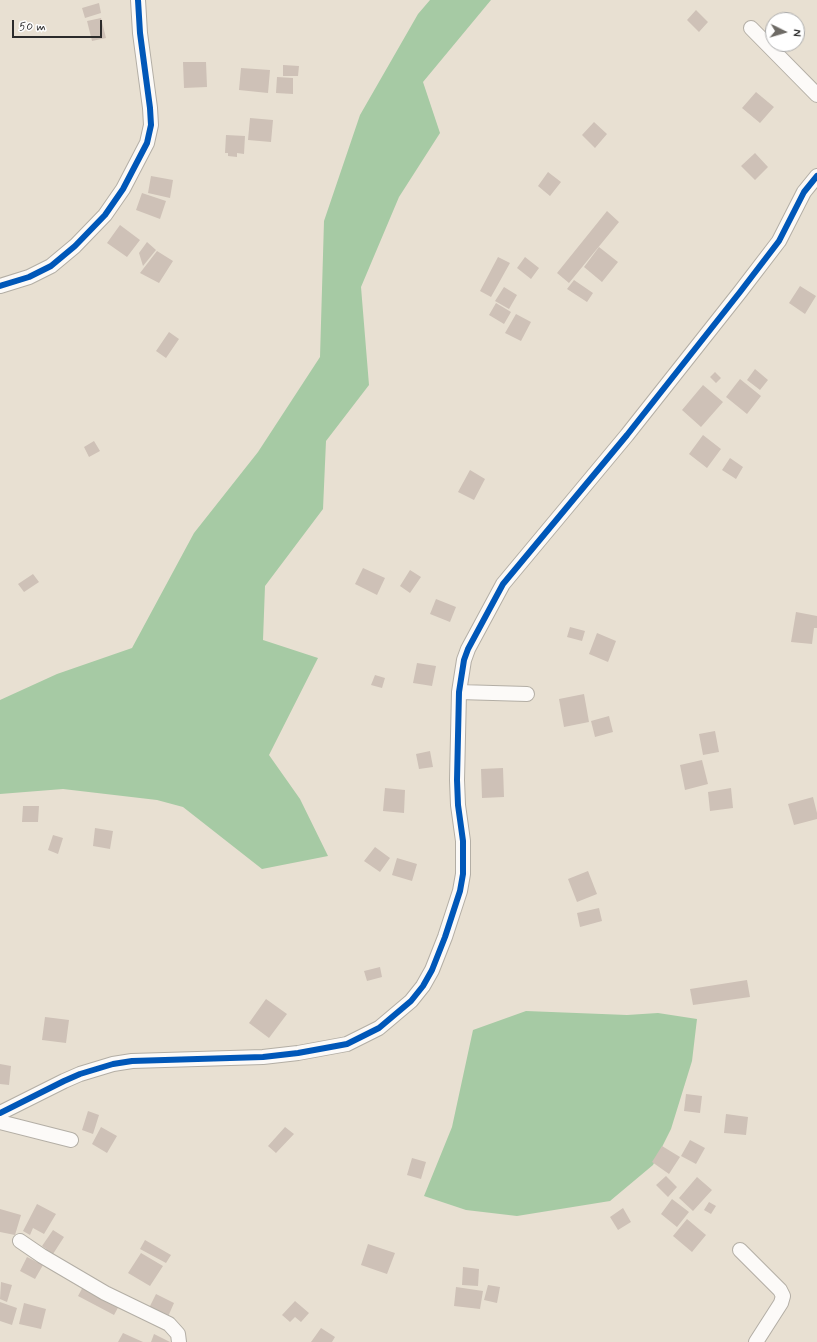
<!DOCTYPE html>
<html>
<head>
<meta charset="utf-8">
<style>
	body { margin:0 }
	#map { position:relative; width:817px; height:1342px; overflow:hidden; background:#e8e0d2; font-family:Mynerve,sans-serif }
	canvas { display:block }
	.north { position:absolute; left:765px; top:12px; width:40px; height:40px; box-sizing:border-box; background:#fff; border:1px solid #aaa; border-radius:50%; rotate:95deg; font-size:11px; font-weight:700; line-height:16px; text-align:center; color:#2b2b2b }
	.north::after { content:''; display:block; margin:auto; width:14px; height:18px; background:#6d6a65; clip-path:polygon(50% 0,100% 100%,50% 72%,0 100%) }
	.scale { position:absolute; left:12px; top:20px; width:90px; height:18px; box-sizing:border-box; border:2px solid #2b2b2b; border-top:0; padding-left:5px; font-size:12px; line-height:14px; white-space:nowrap; color:#2b2b2b; -webkit-text-stroke:3px #fff; paint-order:stroke }
</style>
</head>
<body>
<div id="map">
<canvas width="817" height="1342"></canvas>
<div class="north">N</div>
<div class="scale">50 m</div>
</div>
<script>
const ctx = document.querySelector('canvas').getContext('2d');
ctx.lineJoin = 'round';
function fill(path, color) { ctx.fillStyle = color; ctx.fill(path, 'evenodd'); }
const shape = rows => new Path2D(rows.map(r => 'M' + r).join(''));
function strokePath(path, color, width, dash) { ctx.strokeStyle = color; ctx.lineWidth = width; ctx.lineCap = dash ? 'butt' : 'round'; ctx.setLineDash(dash || []); ctx.stroke(path); }
const forest = shape([
	[430,0,491,0,423,82,440,133,399,197,361,287,369,385,326,441,323,509,265,586,263,640,318,658,269,755,300,799,328,856,262,869,183,807,157,800,63,789,0,794,0,700,57,674,132,648,194,533,258,452,320,357,324,221,360,115,418,14],
	[526,1011,627,1015,658,1013,697,1019,692,1061,671,1129,653,1165,610,1201,517,1216,466,1210,424,1196,452,1127,473,1030]
]);
const building = shape([
	[99,3,101,13,85,18,82,8],
	[696,10,708,22,699,32,687,20],
	[101,18,106,38,92,41,87,21],
	[183,62,206,62,207,87,184,88],
	[283,65,299,66,298,76,283,76],
	[241,68,270,70,268,93,239,90],
	[277,77,293,78,293,94,276,93],
	[756,92,774,107,760,123,742,108],
	[250,118,273,120,271,142,248,140],
	[594,122,607,134,595,148,582,135],
	[226,135,245,136,244,154,237,153,237,157,228,156,228,153,225,153],
	[755,153,768,167,755,180,741,166],
	[548,172,561,182,550,196,538,186],
	[151,176,173,180,170,198,148,193],
	[142,193,166,201,160,219,136,210],
	[607,211,619,222,569,283,557,273],
	[120,225,140,240,127,257,107,243],
	[147,242,156,250,143,266,139,253],
	[599,247,618,262,602,282,584,267],
	[157,251,173,261,159,283,140,273],
	[498,257,510,263,491,297,480,291],
	[525,257,539,268,531,279,517,268],
	[574,280,593,293,587,302,567,289],
	[800,286,816,296,805,314,789,303],
	[504,287,517,295,509,309,495,301],
	[496,303,511,312,504,324,489,315],
	[516,314,531,322,521,341,505,333],
	[169,332,179,339,166,358,156,351],
	[755,369,768,380,760,390,747,380],
	[715,372,721,378,716,383,710,377],
	[740,379,761,396,747,414,726,397],
	[703,385,723,402,701,427,682,410],
	[703,435,721,449,707,468,689,454],
	[94,441,100,451,89,457,84,447],
	[730,458,743,467,736,479,722,470],
	[470,470,485,479,474,500,458,492],
	[363,568,385,578,377,595,355,584],
	[410,570,421,577,410,593,400,586],
	[33,574,39,582,24,592,18,584],
	[436,599,456,607,450,622,430,614],
	[796,612,817,616,817,628,814,628,812,644,791,642],
	[570,627,585,631,582,641,567,637],
	[597,633,616,641,608,662,589,654],
	[417,663,436,666,432,686,413,683],
	[375,675,385,678,382,688,371,685],
	[584,694,589,722,564,727,559,699],
	[609,716,613,732,595,737,591,721],
	[715,731,719,752,703,755,699,734],
	[430,751,433,767,419,769,416,754],
	[702,760,708,784,685,790,680,765],
	[503,768,504,797,482,798,481,769],
	[385,788,405,790,404,813,383,811],
	[731,788,733,808,710,811,708,792],
	[813,797,817,813,817,819,794,825,788,804],
	[23,806,39,806,38,822,22,822],
	[95,828,113,831,110,849,93,846],
	[53,835,63,838,58,854,48,850],
	[375,847,390,858,380,872,364,861],
	[397,858,417,864,412,881,392,875],
	[588,871,597,894,577,902,568,879],
	[599,908,602,921,580,927,577,913],
	[380,967,382,977,367,981,364,971],
	[747,980,750,997,693,1005,690,989],
	[266,999,287,1014,269,1038,249,1023],
	[45,1017,69,1020,66,1043,42,1040],
	[0,1064,11,1066,9,1085,0,1084],
	[686,1094,702,1096,700,1113,684,1111],
	[88,1111,99,1115,93,1134,82,1130],
	[726,1114,748,1117,746,1135,724,1133],
	[101,1127,117,1136,107,1153,92,1144],
	[285,1127,294,1134,276,1153,268,1146],
	[690,1140,705,1148,696,1164,681,1156],
	[662,1146,680,1157,669,1174,652,1162],
	[412,1158,426,1162,421,1179,407,1175],
	[666,1176,677,1187,668,1197,656,1185],
	[697,1177,712,1190,693,1211,679,1198],
	[672,1199,689,1212,677,1227,661,1214],
	[709,1202,716,1206,711,1214,704,1210],
	[37,1204,56,1214,44,1234,33,1228,30,1235,23,1231],
	[623,1208,631,1222,618,1230,610,1217],
	[0,1209,21,1215,15,1235,0,1232],
	[687,1219,706,1235,692,1252,673,1236],
	[53,1230,64,1237,53,1254,42,1246],
	[145,1240,171,1255,166,1263,140,1249],
	[368,1244,395,1253,387,1274,361,1265],
	[141,1253,163,1266,150,1286,128,1273],
	[27,1257,43,1265,35,1279,20,1271],
	[463,1267,479,1269,478,1286,462,1285],
	[1,1282,12,1285,7,1302,0,1299],
	[84,1285,120,1304,114,1315,78,1296],
	[488,1285,500,1287,497,1303,484,1300],
	[456,1287,483,1291,480,1309,454,1306],
	[156,1294,174,1303,167,1319,148,1310],
	[295,1301,309,1313,301,1322,295,1317,290,1322,282,1315],
	[0,1302,17,1308,12,1325,0,1321],
	[24,1303,46,1309,41,1329,19,1324],
	[321,1328,335,1337,332,1342,311,1342],
	[123,1333,143,1342,118,1342],
	[154,1334,170,1342,151,1342]
]);
const minor = shape([
	[751,28,817,95],
	[0,286,29,277,51,266,75,246,105,215,123,189,147,143,151,125,150,108,140,33,138,0],
	[459,692,527,694],
	[0,1113,64,1081,80,1074,113,1064,132,1061,263,1057,298,1053,347,1044,379,1028,411,1001,423,986,432,970,445,937,460,891,463,874,463,841,458,805,457,780,459,692,464,660,468,649,503,584,627,435,740,292,779,241,804,192,817,176],
	[0,1122,71,1140],
	[20,1241,42,1256,105,1293,169,1324,178,1334,179,1342],
	[740,1250,780,1290,783,1296,781,1303,756,1342]
]);
const cycleway = shape([
	[0,286,29,277,51,266,75,246,105,215,123,189,147,143,151,125,150,108,140,33,138,0],
	[0,1113,64,1081,80,1074,113,1064,132,1061,263,1057,298,1053,347,1044,379,1028,411,1001,423,986,432,970,445,937,460,891,463,874,463,841,458,805,457,780,459,692,464,660,468,649,503,584,627,435,740,292,779,241,804,192,817,176]
]);
fill(forest, '#a6caa4');
fill(building, '#cec1b7');
strokePath(minor, '#b3aea5', 16);
strokePath(minor, '#fcfaf8', 14);
strokePath(cycleway, '#0057b8', 6);
</script>
</body>
</html>
